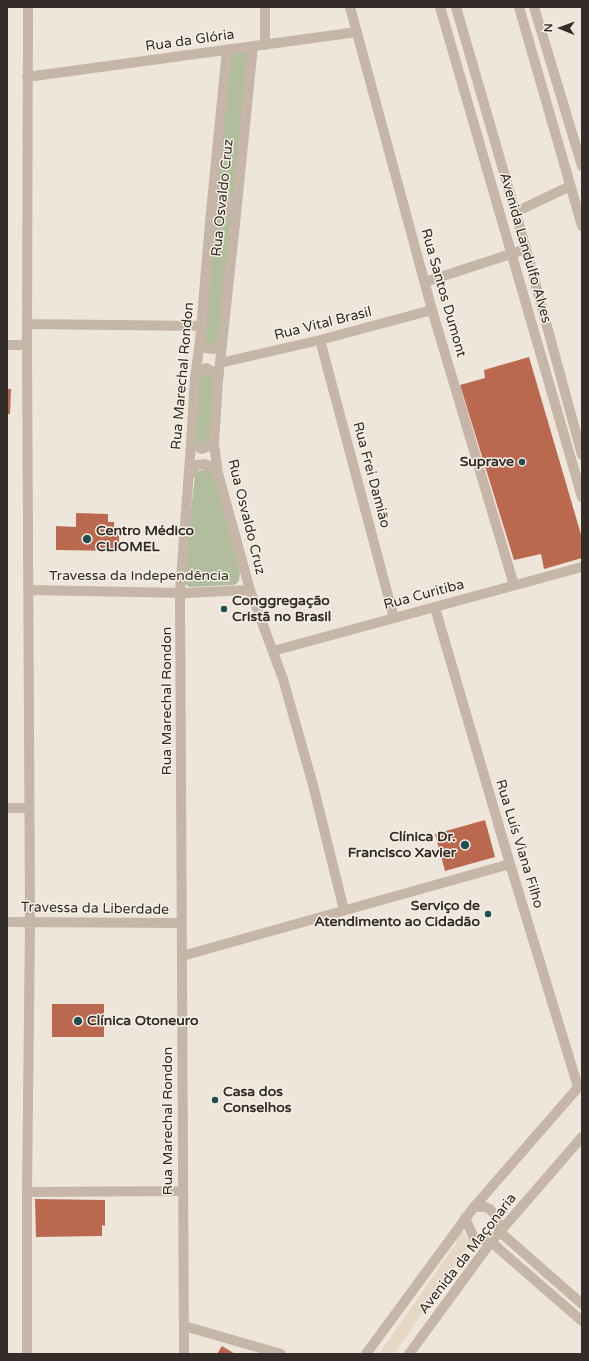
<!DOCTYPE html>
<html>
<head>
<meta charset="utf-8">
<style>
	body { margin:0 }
	#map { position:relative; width:589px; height:1361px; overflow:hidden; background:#efe6db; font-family:"Varela Round",sans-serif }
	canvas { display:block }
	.frame { position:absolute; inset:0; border:8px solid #342c28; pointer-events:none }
	.north { position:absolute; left:541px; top:8px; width:40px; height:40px; -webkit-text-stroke:3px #f7f0e7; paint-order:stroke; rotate:271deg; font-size:11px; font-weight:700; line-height:16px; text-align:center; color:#342c28 }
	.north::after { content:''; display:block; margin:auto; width:14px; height:18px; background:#342c28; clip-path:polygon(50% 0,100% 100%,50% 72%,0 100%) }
</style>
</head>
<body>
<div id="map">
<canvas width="589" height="1361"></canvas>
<div class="frame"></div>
<div class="north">N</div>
</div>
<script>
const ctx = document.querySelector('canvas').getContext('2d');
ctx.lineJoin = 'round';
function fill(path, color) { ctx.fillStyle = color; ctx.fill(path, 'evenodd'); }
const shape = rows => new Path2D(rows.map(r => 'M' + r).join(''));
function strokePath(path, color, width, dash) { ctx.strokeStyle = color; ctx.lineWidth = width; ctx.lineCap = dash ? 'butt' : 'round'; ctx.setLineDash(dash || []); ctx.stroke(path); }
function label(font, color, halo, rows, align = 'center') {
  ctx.font = font + ' "Varela Round",sans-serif'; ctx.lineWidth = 3; ctx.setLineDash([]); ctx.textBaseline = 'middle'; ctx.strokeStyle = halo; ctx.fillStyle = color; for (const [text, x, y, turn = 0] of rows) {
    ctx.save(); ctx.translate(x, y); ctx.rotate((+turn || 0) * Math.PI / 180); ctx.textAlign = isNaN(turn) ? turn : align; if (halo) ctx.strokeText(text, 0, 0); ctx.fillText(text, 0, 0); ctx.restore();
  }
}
const green = shape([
	[252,48,234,200,216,199,229,51],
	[215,214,231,215,221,343,204,348],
	[206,373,214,375,213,436,208,445,195,442,199,379,201,375],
	[204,469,215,473,240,572,239,581,236,584,233,585,190,587,185,584,183,578,195,476,197,472]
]);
const plaza = shape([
	[461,1229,467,1239,477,1242,477,1244,475,1248,466,1249,394,1354,379,1354,457,1242,457,1236]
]);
const building = shape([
	[529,357,582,538,582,558,544,569,541,554,514,560,460,385,485,378,484,370],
	[7,389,11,389,10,414,7,414],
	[76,513,108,514,108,522,114,522,114,527,119,527,119,551,56,550,56,526,76,527],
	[485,820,495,857,445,871,435,834],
	[52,1004,104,1004,104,1037,52,1037],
	[35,1199,105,1200,105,1226,102,1225,102,1236,36,1237],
	[222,1346,235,1354,217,1354]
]);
const minor = shape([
	[265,7,265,45],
	[350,7,432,310,514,585],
	[253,46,235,224,218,381,214,444,218,473,250,590,283,679,313,785,344,910],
	[27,77,357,32],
	[213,192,214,196,219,203,228,204,234,200,238,192],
	[516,212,570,186],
	[211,220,214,214,220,210,230,213,235,220,235,224],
	[425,282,526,249],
	[27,324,201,326],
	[320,340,394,618],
	[200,341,201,344,206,348,213,349,222,342],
	[7,345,27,345],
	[220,363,320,340,432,310],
	[195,378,198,371,206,368,212,371,217,376,218,381],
	[191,444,202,449,214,444],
	[190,475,196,465,205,464,214,468,218,473],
	[28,590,185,593,250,590],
	[435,608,510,864,578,1087],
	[273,651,582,567],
	[7,808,29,808],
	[7,922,182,923],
	[182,956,510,864],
	[27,1192,182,1191],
	[474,1207,485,1207,490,1209,497,1218,500,1232,582,1304],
	[465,1218,474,1238,491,1242,582,1321],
	[184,1326,281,1354],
	[27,1354,27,1192,30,922,27,345,28,7],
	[184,1354,180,592,191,444,195,378,200,341,210,222,227,50]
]);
const tertiary = shape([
	[440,7,582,497],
	[456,7,526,249,582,455],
	[519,7,582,226],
	[534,7,582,166],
	[366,1354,474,1207,582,1083],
	[409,1354,491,1242,582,1137]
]);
const markers = [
	[522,462,4,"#214e52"],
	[87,539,5,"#214e52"],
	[224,609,4,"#214e52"],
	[465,845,5,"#214e52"],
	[488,914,4,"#214e52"],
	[78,1021,5,"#214e52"],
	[215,1100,4,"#214e52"]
];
const streetNames = [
	["Rua da Glória",190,41,-8],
	["Rua Osvaldo Cruz",223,198,-84],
	["Avenida Landulfo Alves",525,248,74],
	["Rua Santos Dumont",443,293,74],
	["Rua Vital Brasil",323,324,-14],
	["Rua Marechal Rondon",183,376,-85],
	["Rua Frei Damião",371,475,75],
	["Rua Osvaldo Cruz",246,517,76],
	["Travessa da Independência",139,576],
	["Rua Curitiba",424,595,-15],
	["Rua Marechal Rondon",167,701,-90],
	["Rua Luís Viana Filho",519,844,73],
	["Travessa da Liberdade",95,909,1],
	["Rua Marechal Rondon",168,1121,-90],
	["Avenida da Maçonaria",468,1254,-52]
];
const poiNames = [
	["Suprave",514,462,"right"],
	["Centro Médico",96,531],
	["CLIOMEL",96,547],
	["Conggregação",232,601],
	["Cristã no Brasil",232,617],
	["Clínica Dr.",456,837,"right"],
	["Francisco Xavier",456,853,"right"],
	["Serviço de",480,906,"right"],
	["Atendimento ao Cidadão",480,922,"right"],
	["Clínica Otoneuro",87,1021],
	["Casa dos",223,1092],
	["Conselhos",223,1108]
];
fill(green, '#b2bd9d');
fill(plaza, '#e6d7c4');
fill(building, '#bb694e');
strokePath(minor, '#c6b6a8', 10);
strokePath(tertiary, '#c6b6a8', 10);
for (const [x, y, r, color] of markers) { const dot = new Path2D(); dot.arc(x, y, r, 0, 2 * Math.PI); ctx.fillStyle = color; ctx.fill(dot); strokePath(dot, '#f7f0e7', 1.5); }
label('14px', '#342c28', '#f7f0e7', streetNames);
label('bold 14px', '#342c28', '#f7f0e7', poiNames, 'left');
</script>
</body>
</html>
